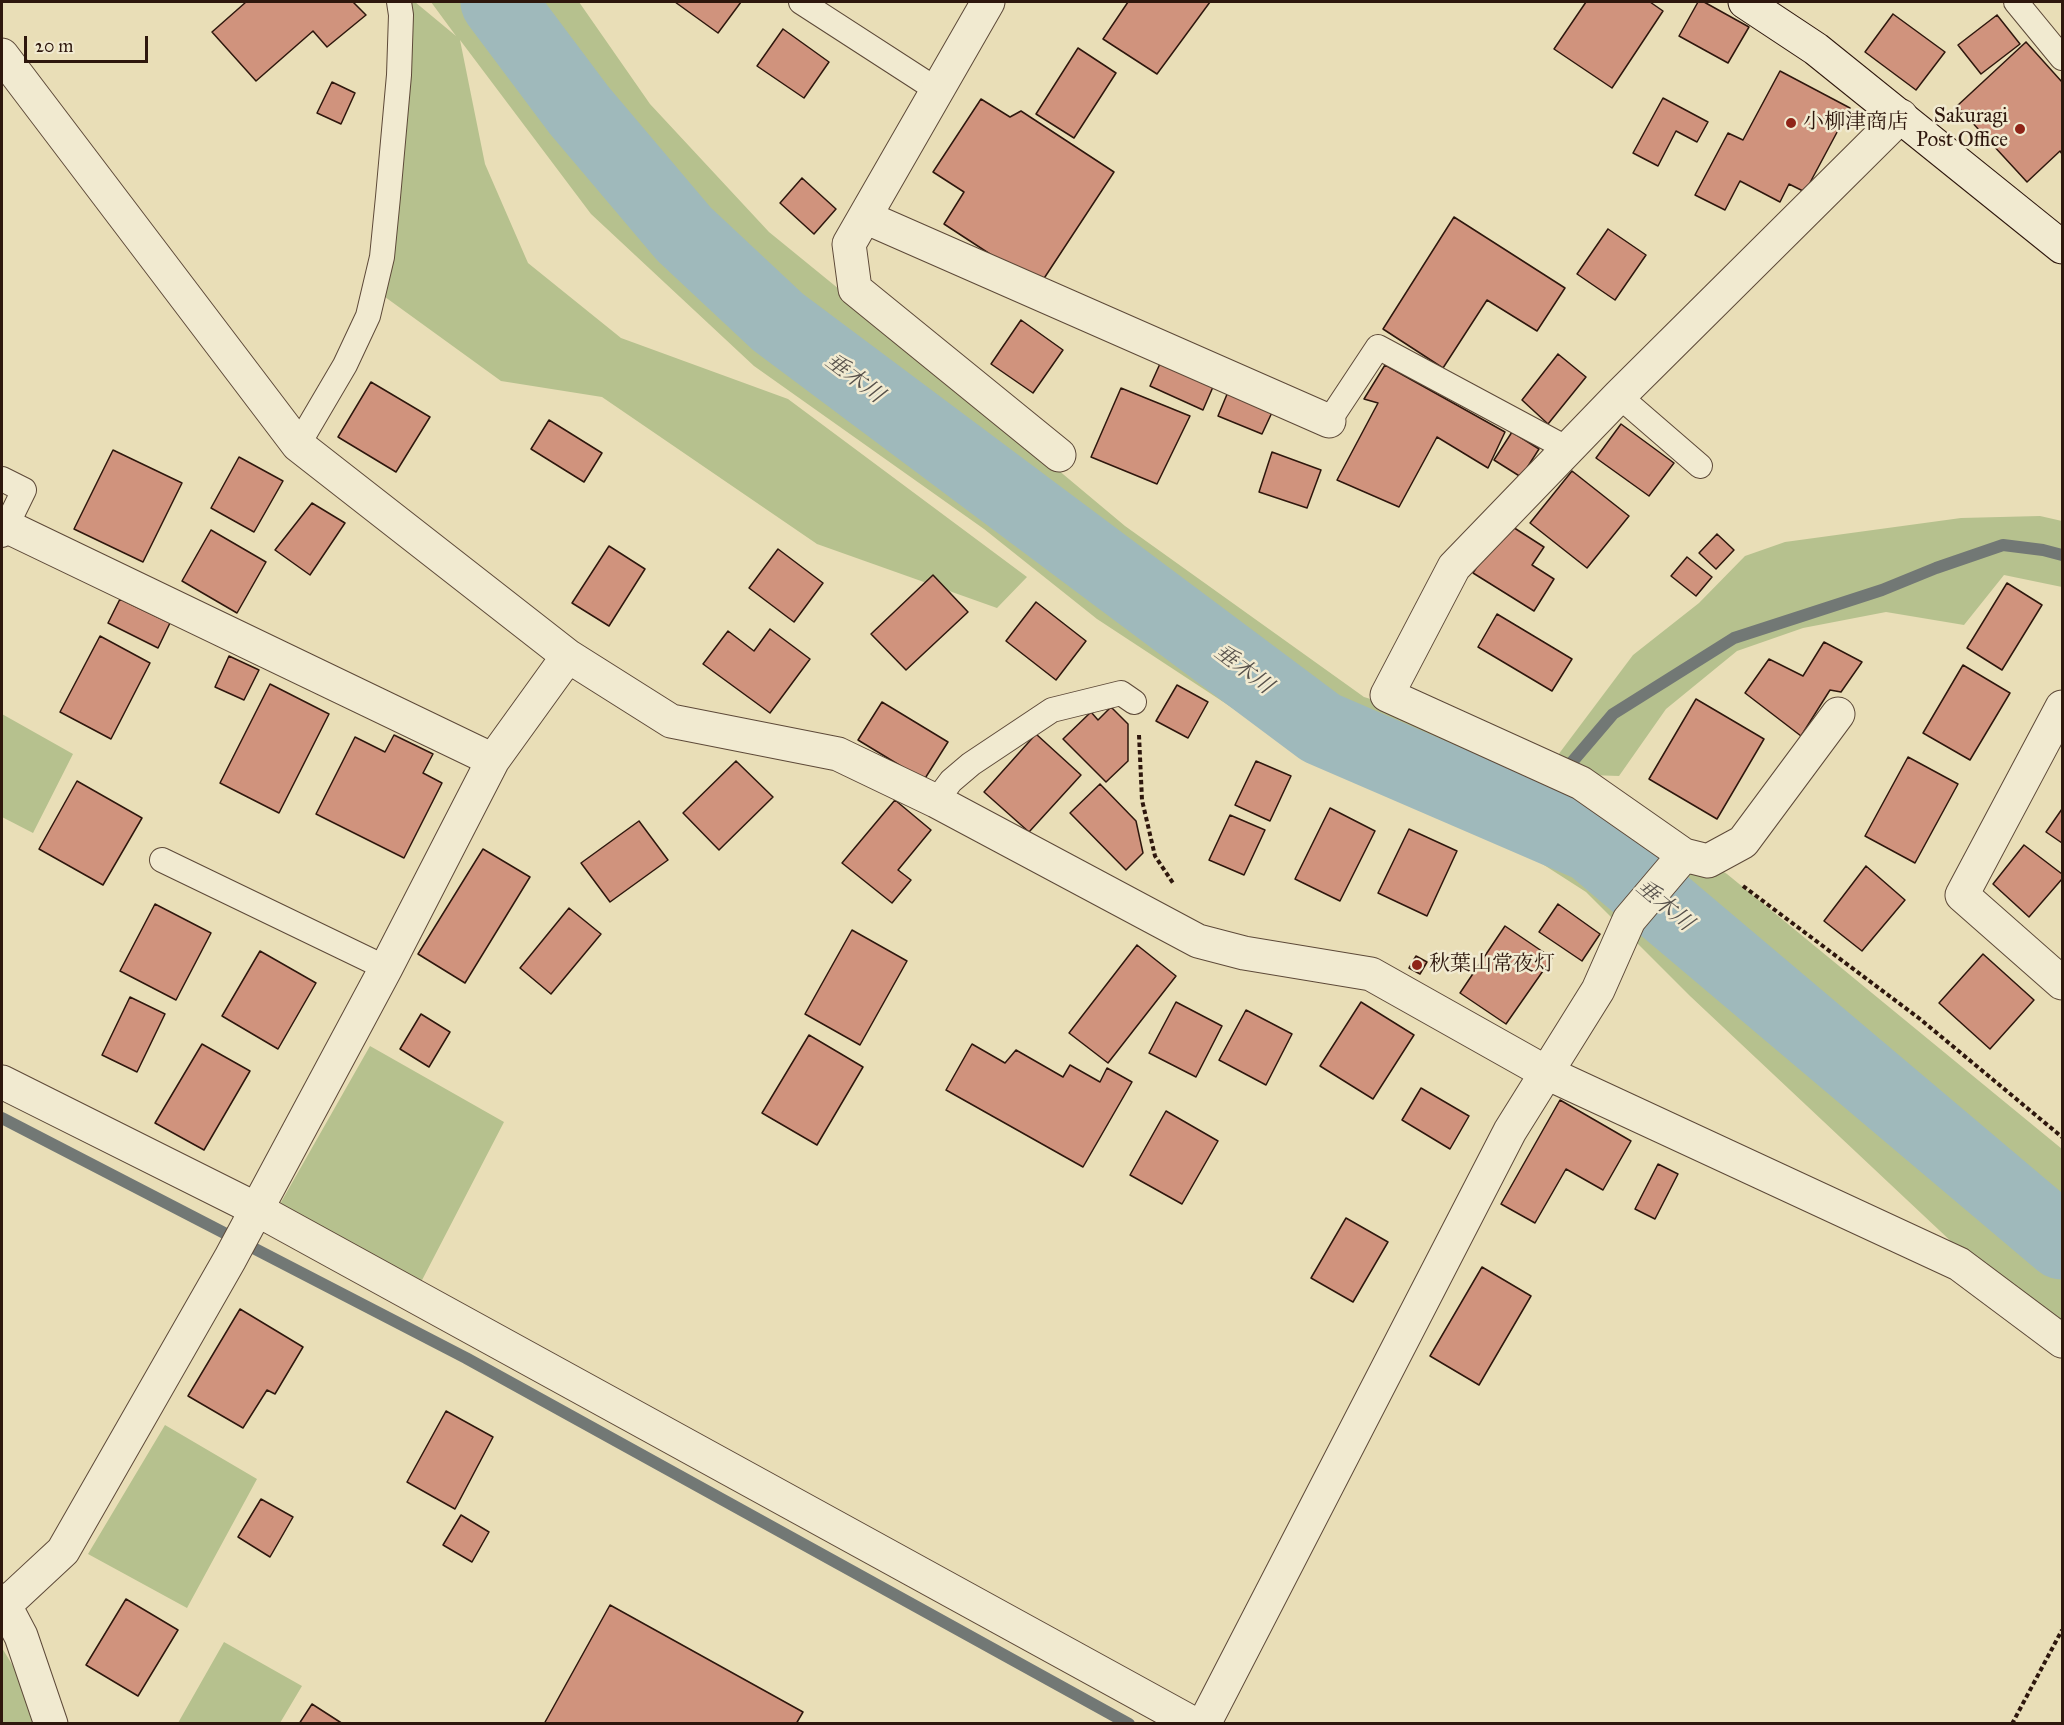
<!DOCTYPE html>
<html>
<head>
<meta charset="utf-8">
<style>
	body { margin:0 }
	#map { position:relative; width:2064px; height:1725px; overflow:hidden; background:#e9deb7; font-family:"IM FELL Great Primer",serif }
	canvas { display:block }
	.frame { position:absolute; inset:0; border:3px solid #2e170d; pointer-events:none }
	.scale { position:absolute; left:24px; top:36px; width:124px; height:27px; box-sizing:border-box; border:3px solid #2e170d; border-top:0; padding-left:8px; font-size:18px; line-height:21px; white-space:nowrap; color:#2e170d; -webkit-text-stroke:4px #f1ead0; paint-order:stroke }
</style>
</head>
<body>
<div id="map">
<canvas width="2064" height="1725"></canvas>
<div class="frame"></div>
<div class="scale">20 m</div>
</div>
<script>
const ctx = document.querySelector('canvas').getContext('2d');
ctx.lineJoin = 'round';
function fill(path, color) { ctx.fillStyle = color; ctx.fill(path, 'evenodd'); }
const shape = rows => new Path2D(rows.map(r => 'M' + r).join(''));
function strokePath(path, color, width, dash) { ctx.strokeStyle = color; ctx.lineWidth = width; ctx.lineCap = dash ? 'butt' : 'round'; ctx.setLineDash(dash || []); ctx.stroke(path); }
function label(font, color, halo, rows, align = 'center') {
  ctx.font = font + ' "IM FELL Great Primer","Noto Serif JP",serif'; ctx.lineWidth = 5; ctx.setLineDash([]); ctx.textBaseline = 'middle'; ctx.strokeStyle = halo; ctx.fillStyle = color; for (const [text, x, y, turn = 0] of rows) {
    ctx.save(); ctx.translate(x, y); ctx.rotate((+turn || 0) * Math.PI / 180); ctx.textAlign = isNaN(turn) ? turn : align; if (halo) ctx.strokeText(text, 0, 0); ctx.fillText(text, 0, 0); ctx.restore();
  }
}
const green = shape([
	[408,2,415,2,456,36,431,2,579,2,650,104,769,232,953,382,1125,526,1364,697,1453,724,1549,767,1633,655,1699,603,1745,556,1785,542,1961,518,2040,516,2062,521,2062,587,2004,575,1964,625,1886,612,1803,628,1737,651,1666,709,1619,776,1589,775,1584,786,1727,874,2062,1149,2062,1330,1956,1246,1690,996,1586,892,1502,838,1301,753,1097,619,984,529,754,366,591,214,460,40,485,164,528,263,621,338,788,399,1027,577,997,608,817,544,602,397,501,381,374,289],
	[2,714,73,754,33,833,2,817],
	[370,1046,504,1122,420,1284,276,1211],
	[165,1425,257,1479,187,1608,88,1554],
	[224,1642,302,1686,280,1723,178,1723],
	[2,1648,48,1723,2,1723]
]);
const stream = shape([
	[1526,816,1613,714,1734,638,1882,590,1936,568,2003,545,2043,550,2062,555],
	[2,1118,466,1358,1129,1724]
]);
const river = shape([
	[498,2,579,110,684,234,778,322,1321,728,1592,845,2062,1242]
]);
const building = shape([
	[246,2,353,2,366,15,327,47,313,31,256,81,212,32,246,2],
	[675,2,741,2,718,33,675,2],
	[1128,2,1210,2,1157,74,1103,39,1128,2],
	[1586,2,1650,2,1663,11,1612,88,1554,49,1586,2],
	[1698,2,1704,2,1749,27,1728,63,1679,36,1698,2],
	[1893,14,1945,52,1916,90,1865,52,1893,14],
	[1997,15,2020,44,1981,74,1958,45,1997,15],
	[783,29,829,62,804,98,757,66,783,29],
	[2026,42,2062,82,2062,154,2060,151,2027,182,1957,106,2026,42],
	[1078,48,1116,73,1074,138,1036,114,1078,48],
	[1780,71,1850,108,1805,192,1789,184,1780,202,1740,181,1725,210,1695,195,1728,133,1743,140,1780,71],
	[332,82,355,93,341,124,317,113,332,82],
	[1663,98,1708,122,1697,142,1676,131,1658,166,1633,153,1663,98],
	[981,99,1010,117,1021,111,1114,172,1039,286,944,224,964,192,933,172,981,99],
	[802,178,836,209,814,234,780,203,802,178],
	[1454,217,1565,288,1537,331,1487,300,1443,368,1383,329,1454,217],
	[1608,229,1646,255,1615,300,1577,274,1608,229],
	[1021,320,1063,350,1033,393,991,364,1021,320],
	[1558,354,1586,377,1548,424,1522,400,1558,354],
	[1163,357,1216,380,1203,410,1150,386,1163,357],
	[1385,365,1505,432,1488,468,1437,437,1399,507,1337,480,1378,403,1364,399,1385,365],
	[371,382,430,417,396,472,338,437,371,382],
	[1230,387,1275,406,1262,434,1218,416,1230,387],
	[1121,388,1190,416,1157,484,1091,457,1121,388],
	[549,420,602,453,584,482,531,449,549,420],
	[1621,424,1674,463,1649,496,1596,458,1621,424],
	[1512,432,1539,449,1521,477,1494,460,1512,432],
	[113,450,182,483,143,562,74,529,113,450],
	[1272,452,1321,470,1307,508,1259,492,1272,452],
	[239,457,283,481,254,532,211,508,239,457],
	[1572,471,1629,516,1587,568,1530,523,1572,471],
	[312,503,345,523,310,575,275,550,312,503],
	[1505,522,1544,547,1532,565,1554,579,1534,611,1473,573,1505,522],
	[211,530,266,562,237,613,182,581,211,530],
	[1717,534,1734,550,1716,569,1699,553,1717,534],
	[609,546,645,569,609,626,572,603,609,546],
	[778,549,823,583,794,622,749,588,778,549],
	[1687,557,1712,577,1696,596,1671,576,1687,557],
	[933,575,968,612,906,670,871,634,933,575],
	[2007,583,2042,605,2002,670,1967,648,2007,583],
	[120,599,170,623,158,648,108,623,120,599],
	[1036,602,1086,641,1056,680,1006,641,1036,602],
	[1497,614,1572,659,1552,691,1478,647,1497,614],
	[770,629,810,659,770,713,703,664,728,631,754,651,770,629],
	[100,636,150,663,111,739,60,712,100,636],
	[1824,642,1862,662,1841,692,1830,690,1801,736,1745,693,1769,659,1803,676,1824,642],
	[229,656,259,670,244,700,215,687,229,656],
	[1963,665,2010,693,1970,760,1923,733,1963,665],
	[270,684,329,714,279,813,220,783,270,684],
	[1177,685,1208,702,1188,738,1156,721,1177,685],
	[1696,699,1764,739,1717,819,1649,779,1696,699],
	[882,702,948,742,924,780,858,740,882,702],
	[1111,707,1128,724,1128,761,1106,782,1063,739,1091,712,1098,720,1111,707],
	[1036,734,1081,775,1029,832,984,792,1036,734],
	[394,735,433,754,423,773,442,783,404,858,316,814,355,737,385,752,394,735],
	[1908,757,1958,784,1915,863,1865,836,1908,757],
	[736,761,773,797,719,850,683,813,736,761],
	[1256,761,1291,776,1270,821,1235,805,1256,761],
	[77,781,142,818,103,885,39,849,77,781],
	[1100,784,1136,821,1143,853,1126,870,1070,813,1100,784],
	[895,800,931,830,898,870,911,880,892,903,842,863,895,800],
	[1330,808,1375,831,1340,901,1295,879,1330,808],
	[2062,809,2062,843,2046,832,2062,809],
	[1230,815,1265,830,1244,875,1209,860,1230,815],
	[639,821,668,860,610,902,581,863,639,821],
	[1409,829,1457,851,1427,916,1378,893,1409,829],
	[2024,845,2062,874,2062,879,2029,917,1993,884,2024,845],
	[483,849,530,877,465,983,418,954,483,849],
	[1866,866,1905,900,1862,951,1824,921,1866,866],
	[155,904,211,933,176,1000,120,971,155,904],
	[1558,904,1600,934,1582,961,1539,932,1558,904],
	[569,908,601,934,551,994,520,968,569,908],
	[1505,926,1552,958,1506,1024,1460,993,1505,926],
	[852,930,907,961,860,1045,805,1014,852,930],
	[1137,945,1176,976,1108,1063,1069,1033,1137,945],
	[260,951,316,983,278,1049,222,1016,260,951],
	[1983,954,2034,1000,1990,1049,1939,1003,1983,954],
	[1416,956,1427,962,1420,974,1409,968,1416,956],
	[130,997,165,1014,137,1072,102,1055,130,997],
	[1176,1002,1222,1026,1196,1077,1149,1053,1176,1002],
	[1361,1002,1414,1035,1373,1099,1320,1066,1361,1002],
	[1246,1010,1292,1034,1266,1085,1219,1060,1246,1010],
	[421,1014,450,1032,429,1067,400,1049,421,1014],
	[809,1035,863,1067,817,1145,762,1113,809,1035],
	[202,1044,250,1071,204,1150,155,1123,202,1044],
	[972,1044,1005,1063,1016,1050,1063,1077,1070,1065,1100,1082,1107,1068,1132,1082,1083,1167,946,1090,972,1044],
	[1421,1088,1469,1116,1450,1149,1402,1120,1421,1088],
	[1560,1100,1631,1141,1603,1190,1566,1169,1535,1223,1501,1204,1560,1100],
	[1166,1111,1218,1141,1182,1204,1130,1175,1166,1111],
	[1658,1164,1678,1174,1655,1219,1635,1209,1658,1164],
	[1346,1218,1388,1242,1353,1302,1311,1278,1346,1218],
	[1482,1267,1531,1296,1479,1385,1430,1356,1482,1267],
	[240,1309,303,1347,275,1394,267,1390,243,1428,188,1396,240,1309],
	[446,1411,493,1437,455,1509,407,1482,446,1411],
	[261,1499,293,1517,270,1557,238,1537,261,1499],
	[461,1515,489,1532,472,1562,443,1545,461,1515],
	[126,1599,178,1630,138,1696,86,1665,126,1599],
	[610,1605,803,1712,796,1724,544,1724,610,1605],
	[312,1704,343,1724,299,1724,312,1704]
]);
const path = shape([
	[1139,735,1142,800,1155,856,1173,883],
	[1743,886,1920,1019,2062,1137],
	[2012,1724,2062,1630]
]);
const lane = shape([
	[801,2,937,90],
	[2016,2,2062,58],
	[1619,396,1700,466],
	[1329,421,1378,347,1568,449],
	[298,445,345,365,368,316,382,257,388,197,399,75,401,15,399,2],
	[2,479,24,490,2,535],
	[936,801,951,781,971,764,1052,710,1121,693,1134,702],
	[162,860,386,968]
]);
const street = shape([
	[988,2,849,244,855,289,1059,455],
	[2,55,298,445,568,656,671,721,838,754,936,801,1198,941,1244,953,1371,974,1547,1073,1959,1264,2062,1341],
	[865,217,1329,421],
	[6,526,493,760],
	[2062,707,1962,895,2062,983],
	[1838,714,1743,842,1708,861,1684,855,1581,783,1387,695,1454,567,1619,396,1901,116],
	[2,1082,256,1209,1194,1724],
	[2,1600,21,1636,51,1724],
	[5,1605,63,1551,230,1259,386,968,493,760,568,656],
	[1204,1724,1510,1131,1598,990,1629,920,1684,855]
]);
const secondary = shape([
	[1745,2,1816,49,2062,247]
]);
const markers = [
	[1791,123,6,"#8f2418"],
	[2020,129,6,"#8f2418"],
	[1417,965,6,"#8f2418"]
];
const poiNames = [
	["Sakuragi",2008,117,"right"],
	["Post Office",2008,141,"right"],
	["小柳津商店",1803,123],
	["秋葉山常夜灯",1429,965]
];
const waterNames = [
	["垂木川",854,379,37],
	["垂木川",1243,670,37],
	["垂木川",1664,906,40]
];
fill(green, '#b6c18e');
strokePath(stream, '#727875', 12);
strokePath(river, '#9fb9bb', 75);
fill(building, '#d0937d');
strokePath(building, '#2e170d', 1.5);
strokePath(lane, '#5d4938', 26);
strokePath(street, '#5d4938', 35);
strokePath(secondary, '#2e170d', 35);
strokePath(path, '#2e170d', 4, [4.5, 3]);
strokePath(lane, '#f1ead0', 24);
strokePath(street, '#f1ead0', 33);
strokePath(secondary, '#f1ead0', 33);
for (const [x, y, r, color] of markers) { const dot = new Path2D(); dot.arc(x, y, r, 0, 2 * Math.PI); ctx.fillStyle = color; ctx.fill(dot); strokePath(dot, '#f1ead0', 2); }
label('21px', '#2e170d', '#f1ead0', poiNames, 'left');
label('italic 22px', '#56504a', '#f1ead0', waterNames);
</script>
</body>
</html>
